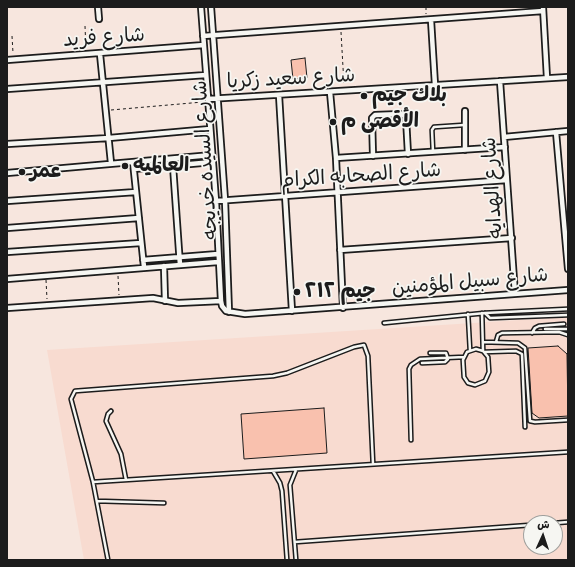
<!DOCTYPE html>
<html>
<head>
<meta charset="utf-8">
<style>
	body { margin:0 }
	#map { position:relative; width:575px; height:567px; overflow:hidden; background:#f7e6de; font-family:Caveat,"Playpen Sans Arabic",sans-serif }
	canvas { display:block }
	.frame { position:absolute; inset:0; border:8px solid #1c1c1c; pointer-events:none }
	.north { position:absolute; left:523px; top:515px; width:40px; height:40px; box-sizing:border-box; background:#f6f6f2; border:1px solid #9f9f9c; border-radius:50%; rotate:3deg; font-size:11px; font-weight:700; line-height:16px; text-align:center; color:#1c1c1c }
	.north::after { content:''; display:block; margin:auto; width:14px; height:18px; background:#1c1c1c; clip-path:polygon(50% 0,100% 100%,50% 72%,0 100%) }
</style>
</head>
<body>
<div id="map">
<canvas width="575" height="567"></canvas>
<div class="frame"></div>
<div class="north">ش</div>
</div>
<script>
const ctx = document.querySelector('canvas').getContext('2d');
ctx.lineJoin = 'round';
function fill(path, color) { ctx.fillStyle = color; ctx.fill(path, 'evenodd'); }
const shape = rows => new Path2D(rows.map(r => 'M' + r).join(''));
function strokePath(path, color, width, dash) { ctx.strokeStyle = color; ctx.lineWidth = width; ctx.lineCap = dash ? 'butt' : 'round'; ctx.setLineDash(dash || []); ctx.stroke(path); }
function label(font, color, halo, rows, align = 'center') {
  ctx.font = font + ' Caveat,"Playpen Sans Arabic",sans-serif'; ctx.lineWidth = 3.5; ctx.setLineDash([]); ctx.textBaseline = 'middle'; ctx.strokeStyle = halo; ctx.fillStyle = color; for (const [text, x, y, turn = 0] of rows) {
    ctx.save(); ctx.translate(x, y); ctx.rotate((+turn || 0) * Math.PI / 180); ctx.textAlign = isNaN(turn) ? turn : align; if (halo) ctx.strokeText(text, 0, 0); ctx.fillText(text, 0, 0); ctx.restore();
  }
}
const built = shape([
	[568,317,568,560,84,560,47,350],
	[531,523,555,523,555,547,531,547]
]);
const building = shape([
	[305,58,307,78,293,79,291,60,305,58],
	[558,346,567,354,568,416,539,418,532,413,528,348,558,346],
	[324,408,327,453,244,459,241,414,324,408]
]);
const path = shape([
	[426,7,426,14],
	[85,26,86,50],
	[341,32,344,85],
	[12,36,13,53],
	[111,110,203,102],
	[118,276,119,295],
	[46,280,47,299]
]);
const lane = shape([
	[433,152,432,130,434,127,464,125],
	[482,313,483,351],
	[485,313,490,318,568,315],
	[468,314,470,350],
	[384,323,485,313,568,309],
	[545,329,568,329],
	[532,333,535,328,539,326,564,324],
	[483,342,518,343,525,348,530,421,535,422,568,420],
	[496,342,498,335,502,333,559,332,568,335],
	[476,349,483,351,488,357,489,372,485,381,475,385,468,383,464,377,463,360,467,352,476,349],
	[484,352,516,351,522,354,525,427],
	[422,363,445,362,448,359,446,353,430,353],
	[111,411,108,414,106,421,121,454,126,480],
	[411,440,409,369,411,365,420,359,464,357],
	[296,470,290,485,296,560],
	[273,471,280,483,282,491,287,560],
	[93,482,568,452],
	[97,501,164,503],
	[555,523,568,522],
	[295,542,531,525],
	[108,560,93,482,71,399,75,391,273,376,287,373,354,347,364,345,368,356,373,464]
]);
const street = shape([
	[98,7,99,19],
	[201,7,216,201,221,301],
	[211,7,225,200,229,312],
	[543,7,547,78],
	[431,20,435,85],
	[203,36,543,11],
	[100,54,111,163],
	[7,60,204,45],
	[500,81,515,294],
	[7,89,206,75],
	[330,92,336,158,343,308],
	[279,95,292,311],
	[208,99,568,77],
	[465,111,465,150],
	[556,132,568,269],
	[504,137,568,131],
	[7,144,109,138,210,129],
	[373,156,372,118,375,115,401,114,404,115,406,118,408,154],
	[336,158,505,147],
	[133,162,144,267],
	[173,166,180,265],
	[134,169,213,162],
	[7,173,212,155],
	[7,201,136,192],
	[216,201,507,180],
	[7,228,139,218],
	[340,250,512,238],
	[7,252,141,243],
	[143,260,218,254],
	[164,266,165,301],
	[7,279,218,262],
	[7,308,153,298,178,303,221,301,222,306,226,311,245,314,568,290]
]);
const markers = [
	[364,96,4,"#1c1c1c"],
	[333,122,4,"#1c1c1c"],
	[125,166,4,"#1c1c1c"],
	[22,172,4,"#1c1c1c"],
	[297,292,4,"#1c1c1c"]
];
const streetNames = [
	["شارع فريد",104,38,-4],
	["شارع سعيد زكريا",291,79,-3],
	["شارع السيده خديجه",206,160,-94],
	["شارع الصحابه الكرام",361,176,-4],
	["شارع الهدايه",493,188,-94],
	["شارع سبيل المؤمنين",470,282,-5]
];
const poiNames = [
	["بلاك جيم",372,96],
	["الأقصى م",341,122],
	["العالميه",133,166],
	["عمر",30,172],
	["جيم ٢١٢",305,292]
];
fill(built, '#f8dbd0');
fill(building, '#f9c1ae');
strokePath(building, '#1c1c1c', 1);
strokePath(lane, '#1c1c1c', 5.5);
strokePath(street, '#1c1c1c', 8);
strokePath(path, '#1c1c1c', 1, [3, 3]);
strokePath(lane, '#f6f6f2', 2.5);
strokePath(street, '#f6f6f2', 4.5);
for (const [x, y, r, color] of markers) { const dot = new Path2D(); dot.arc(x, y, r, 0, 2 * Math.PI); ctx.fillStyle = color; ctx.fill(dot); strokePath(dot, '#f6f6f2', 1.5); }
label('20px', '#1c1c1c', '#f6f6f2', streetNames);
label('bold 20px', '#1c1c1c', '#f6f6f2', poiNames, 'left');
</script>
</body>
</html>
